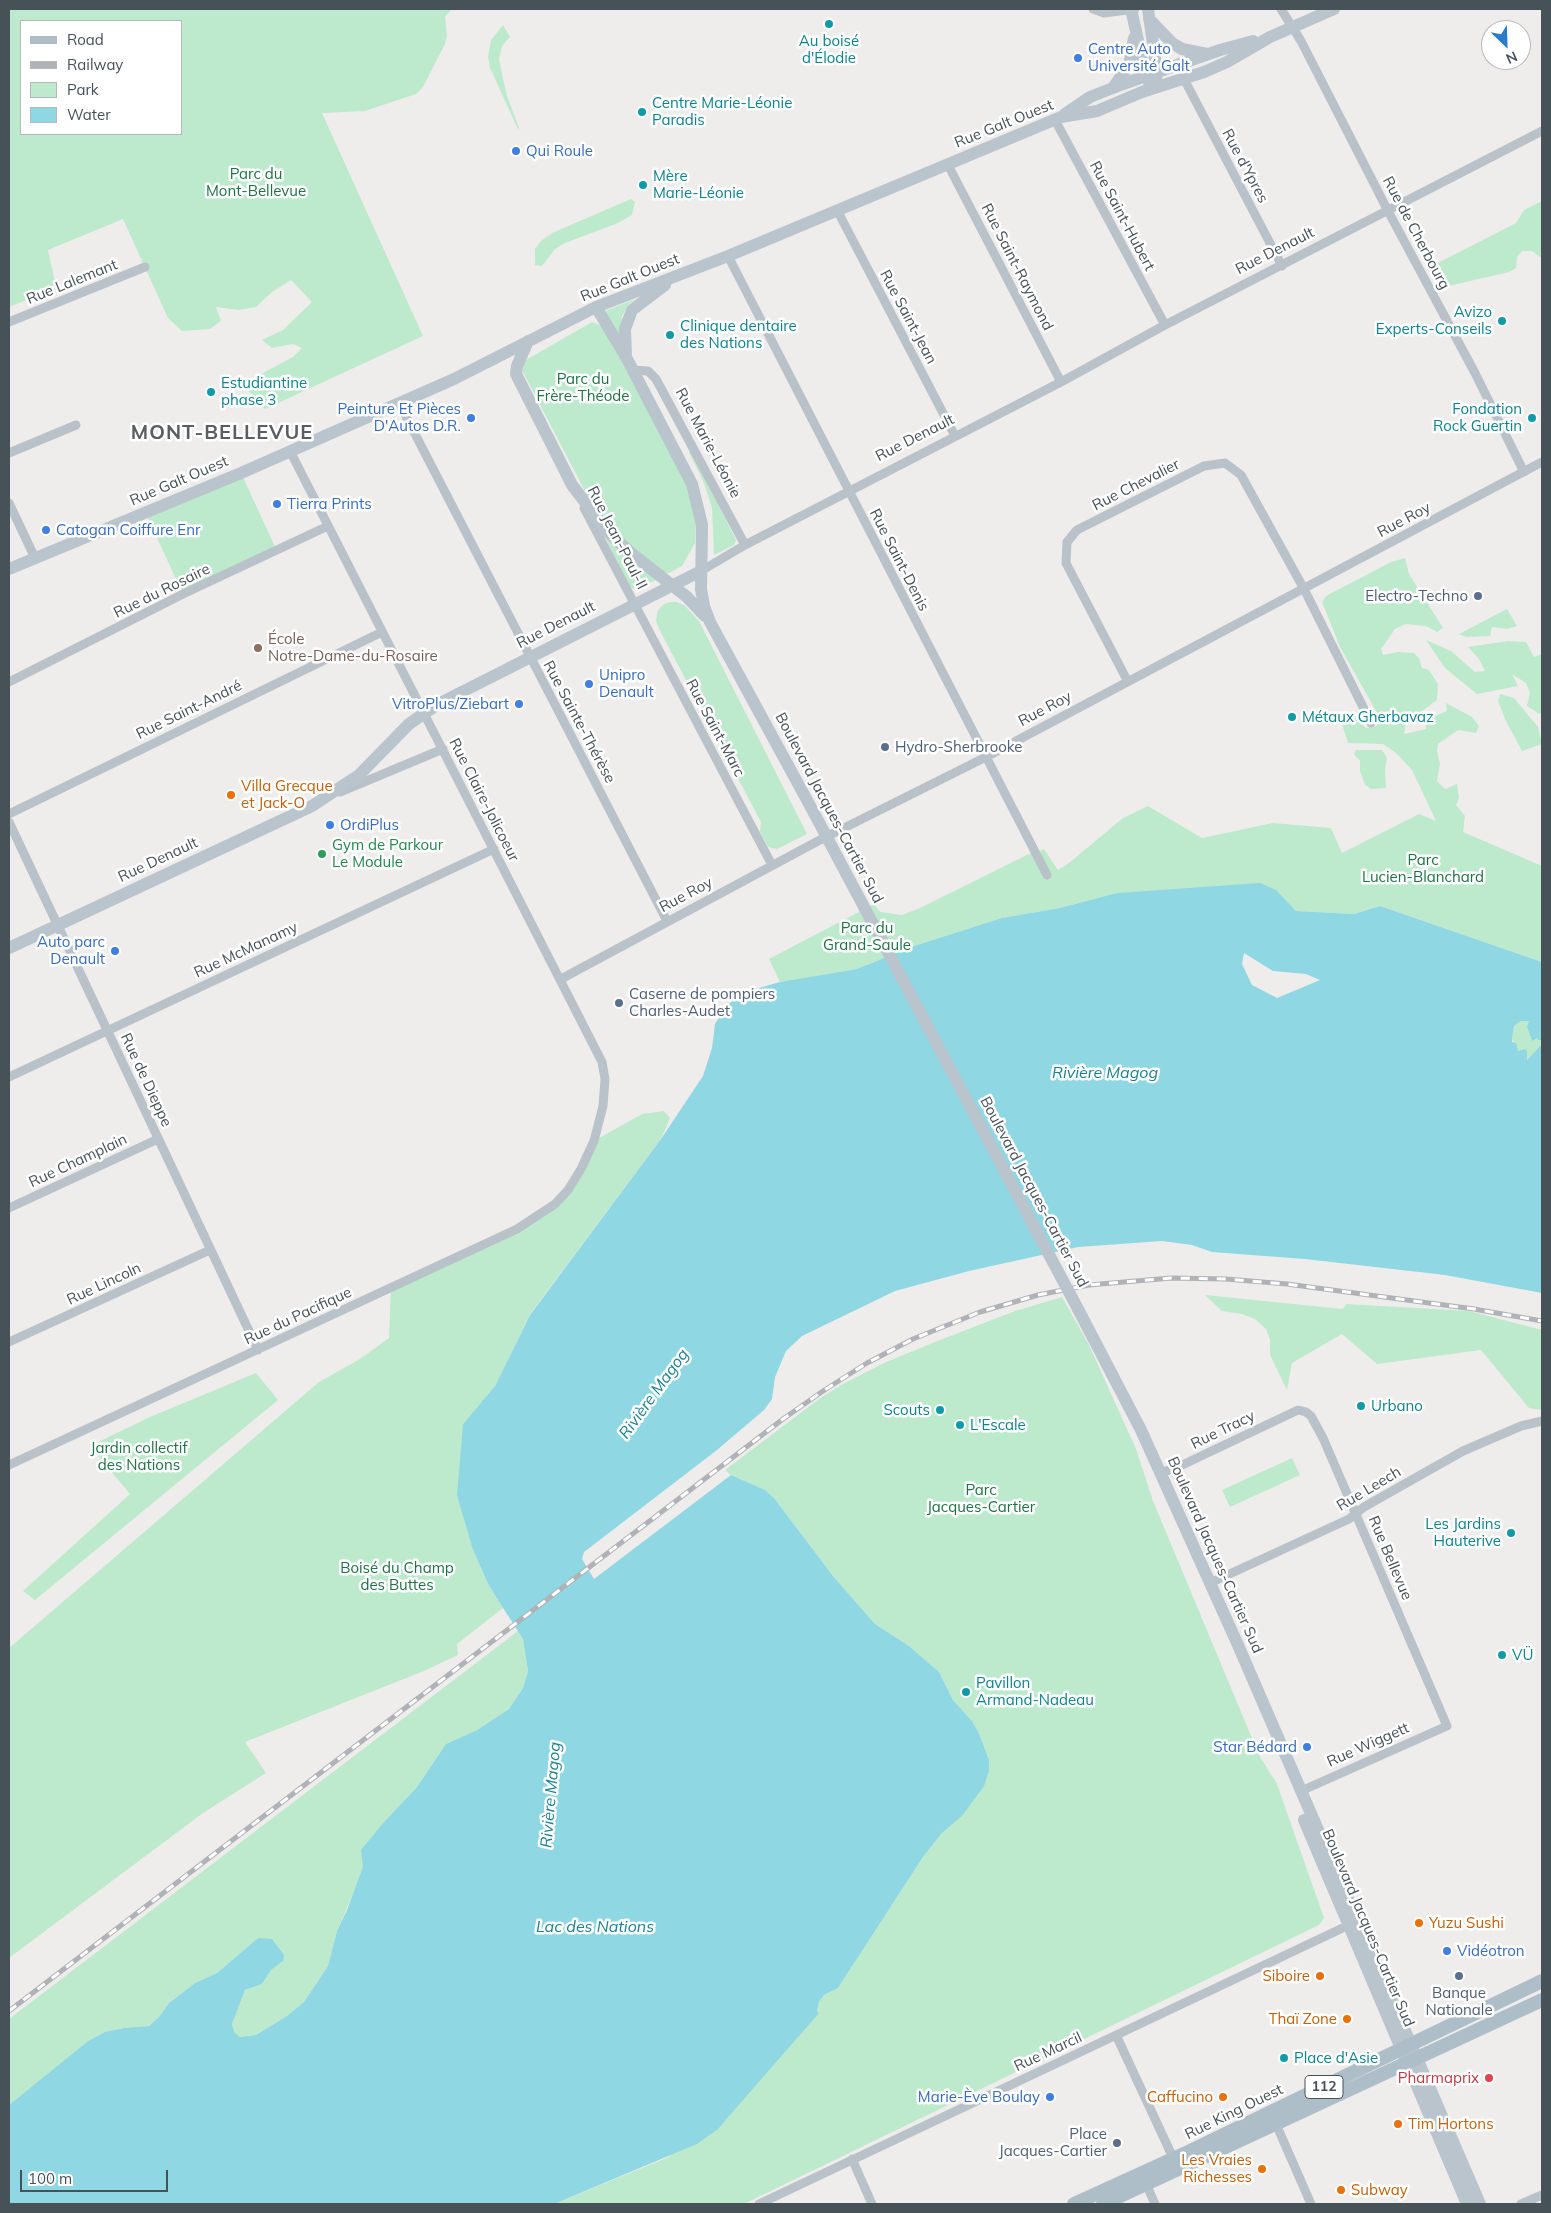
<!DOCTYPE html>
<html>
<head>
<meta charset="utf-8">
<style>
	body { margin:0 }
	#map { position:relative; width:1551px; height:2213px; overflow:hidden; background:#efecec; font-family:Mulish,sans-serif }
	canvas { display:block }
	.frame { position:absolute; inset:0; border:10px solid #465158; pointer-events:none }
	.legend { position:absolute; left:20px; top:20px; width:162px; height:115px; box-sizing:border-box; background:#fff; border:1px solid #b5b9bc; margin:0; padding:6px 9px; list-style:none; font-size:15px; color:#465158 }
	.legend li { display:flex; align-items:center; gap:10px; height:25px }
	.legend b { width:25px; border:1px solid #b5b9bc }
	.north { position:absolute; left:1481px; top:20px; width:50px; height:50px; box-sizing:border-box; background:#fff; border:1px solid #b5b9bc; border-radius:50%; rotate:156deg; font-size:14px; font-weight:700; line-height:20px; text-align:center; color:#465158 }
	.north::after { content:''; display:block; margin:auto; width:18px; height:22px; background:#287bce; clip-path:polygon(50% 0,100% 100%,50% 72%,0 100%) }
	.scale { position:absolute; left:20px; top:2170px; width:148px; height:22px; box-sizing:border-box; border:2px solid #465158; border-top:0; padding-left:6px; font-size:15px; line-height:18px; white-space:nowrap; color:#465158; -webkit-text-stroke:4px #fff; paint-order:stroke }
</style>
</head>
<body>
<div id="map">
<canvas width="1551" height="2213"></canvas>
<div class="frame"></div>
<ul class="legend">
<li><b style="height:6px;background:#aebec9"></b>Road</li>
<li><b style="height:6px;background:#afb2b6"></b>Railway</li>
<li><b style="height:14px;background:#bdeacc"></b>Park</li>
<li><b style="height:14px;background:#8ed7e3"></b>Water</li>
</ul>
<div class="north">N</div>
<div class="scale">100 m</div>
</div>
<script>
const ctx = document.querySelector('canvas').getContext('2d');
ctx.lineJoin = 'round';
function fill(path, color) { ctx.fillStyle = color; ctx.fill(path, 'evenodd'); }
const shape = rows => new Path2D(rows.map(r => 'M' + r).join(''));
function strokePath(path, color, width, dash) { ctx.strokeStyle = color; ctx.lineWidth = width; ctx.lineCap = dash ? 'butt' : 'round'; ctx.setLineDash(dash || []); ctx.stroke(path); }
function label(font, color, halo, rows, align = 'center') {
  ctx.font = font + ' Mulish,sans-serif'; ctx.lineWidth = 5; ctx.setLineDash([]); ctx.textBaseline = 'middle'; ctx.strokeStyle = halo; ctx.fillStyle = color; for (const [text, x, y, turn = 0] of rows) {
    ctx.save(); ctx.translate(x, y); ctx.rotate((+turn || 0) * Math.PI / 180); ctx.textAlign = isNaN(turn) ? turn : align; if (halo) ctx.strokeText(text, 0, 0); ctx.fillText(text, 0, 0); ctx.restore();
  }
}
const green = shape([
	[9,9,452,9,445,17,447,36,445,44,423,87,416,94,365,111,322,113,423,336,265,409,242,384,293,357,302,348,293,344,272,348,262,340,283,330,312,302,291,280,272,292,256,307,239,310,216,307,221,321,210,329,182,331,168,318,123,219,48,250,55,282,49,291,9,307],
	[21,21,181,21,181,134,21,134],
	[503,25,510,37,502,46,499,59,506,93,519,128,518,129,490,68,488,57,491,40],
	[631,199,635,202,632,215,618,223,565,243,555,249,542,266,535,265,535,249,541,241,552,233],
	[1542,201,1542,256,1540,257,1532,251,1522,251,1517,257,1516,268,1509,272,1444,287,1430,267,1516,223,1524,210],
	[635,299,628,305,622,316,619,341,603,312],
	[592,322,602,326,607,333,686,484,696,522,695,543,682,566,669,573,664,573,621,540,587,495,523,372,523,366,526,360],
	[691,451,736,540,734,545,714,555,712,508,704,483,689,452],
	[241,473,277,551,183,594,145,512],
	[603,533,656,580,633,589,629,586],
	[1405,558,1409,574,1443,628,1437,632,1426,626,1406,624,1395,629,1381,649,1383,655,1398,652,1414,653,1419,658,1422,668,1429,670,1438,684,1437,700,1414,717,1406,720,1404,734,1426,729,1426,722,1432,717,1447,711,1446,703,1472,717,1479,726,1476,733,1458,730,1438,744,1437,751,1440,764,1437,781,1445,789,1457,784,1459,798,1456,805,1465,816,1463,832,1542,866,1542,962,1380,906,1354,914,1296,911,1276,891,1216,887,1117,893,1060,908,1002,918,914,946,857,969,780,982,769,959,874,904,880,912,902,915,920,908,1035,851,1036,853,1044,849,1058,870,1069,863,1123,818,1148,806,1202,838,1273,823,1331,828,1342,853,1419,814,1436,821,1412,770,1396,753,1383,744,1348,743,1342,724,1354,717,1366,728,1376,726,1380,718,1340,647,1322,602,1326,596,1391,562],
	[670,602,677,602,685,606,699,621,807,834,777,849,768,847,760,832,761,822,659,629,656,621,658,610,664,604],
	[1507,609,1517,626,1507,629,1492,627,1490,636,1466,637,1459,634],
	[1426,640,1451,651,1475,672,1485,671,1479,659,1468,647,1508,641,1526,642,1534,657,1542,654,1542,712,1539,714,1527,706,1530,693,1526,683,1512,674,1518,686,1477,694,1445,668],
	[1500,694,1514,698,1538,727,1542,744,1522,751,1506,721,1498,701],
	[1356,750,1382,750,1387,758,1385,769,1386,788,1371,789,1365,785,1360,771,1360,761,1354,754],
	[1521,1021,1530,1021,1527,1027,1532,1041,1538,1038,1539,1040,1542,1040,1542,1044,1527,1060,1525,1049,1518,1051,1512,1039,1514,1026],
	[664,1111,670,1118,661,1139,530,1314,495,1386,463,1424,473,1550,489,1586,503,1608,457,1644,458,1655,424,1671,245,1742,266,1773,203,1813,9,1958,9,1648,319,1382,360,1359,389,1338,391,1287,517,1229,555,1204,594,1141,642,1114],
	[1205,1295,1343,1309,1346,1304,1469,1311,1542,1330,1542,1410,1529,1408,1481,1350,1377,1364,1342,1334,1292,1363,1287,1390,1270,1355,1270,1340,1266,1329,1255,1319,1242,1314,1222,1311],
	[1062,1297,1089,1345,1136,1449,1153,1501,1259,1755,1277,1784,1324,1918,1319,1925,744,2204,554,2204,669,2157,819,2013,817,2011,819,2002,824,1995,838,1988,923,1857,942,1833,962,1816,989,1771,989,1760,979,1733,972,1721,953,1700,939,1672,909,1646,875,1624,833,1576,774,1498,765,1490,731,1475,725,1470,819,1399,841,1385,886,1362,935,1342,1015,1311],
	[256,1373,278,1400,35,1600,23,1591,130,1494,90,1446,150,1417],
	[1292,1458,1300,1475,1230,1507,1222,1490],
	[518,1631,523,1639,528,1671,523,1688,509,1709,477,1730,446,1744,417,1787,384,1822,337,1931,328,1966,304,2002,287,2016,256,2035,240,2037,234,2032,232,2024,245,1990,262,1984,271,1970,283,1961,258,1938,217,1973,195,1983,169,2003,159,2017,149,2026,124,2028,105,2032,88,2041,9,2105,9,2019]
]);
const water = shape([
	[1260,883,1276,890,1296,911,1354,914,1380,906,1542,962,1542,1040,1538,1040,1538,1038,1532,1041,1527,1027,1529,1021,1521,1021,1514,1026,1512,1039,1512,1042,1516,1043,1518,1051,1525,1049,1527,1051,1527,1060,1542,1044,1542,1293,1445,1275,1305,1259,1212,1252,1192,1245,1162,1241,1078,1247,969,1271,895,1291,802,1336,786,1351,775,1377,772,1399,764,1410,717,1450,584,1552,582,1559,594,1579,731,1475,765,1490,774,1498,833,1576,875,1624,909,1646,939,1672,953,1700,972,1721,979,1733,989,1760,989,1771,984,1786,962,1816,942,1833,923,1857,838,1988,824,1995,819,2002,817,2011,819,2013,729,2116,718,2129,697,2144,554,2204,9,2204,9,2105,88,2041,105,2032,124,2028,149,2026,159,2017,169,2003,195,1983,217,1973,258,1938,272,1939,284,1955,283,1961,271,1970,262,1984,245,1990,232,2024,234,2032,240,2037,256,2035,287,2016,304,2002,328,1966,337,1931,347,1910,363,1867,361,1850,384,1822,417,1787,446,1744,477,1730,509,1709,523,1688,528,1671,523,1639,489,1586,473,1550,457,1495,463,1424,495,1386,530,1315,661,1139,703,1076,712,1048,715,1024,728,1004,745,992,780,982,857,969,914,946,1002,918,1060,908,1117,893],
	[1244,953,1273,971,1306,974,1320,980,1277,998,1252,985,1242,964]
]);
const street = shape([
	[1093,9,1104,13,1135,9],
	[1281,9,1301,41,1388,211,1475,373,1524,472],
	[1184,79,1282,266],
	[1055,120,1165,325],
	[948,165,1061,382],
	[837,210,955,436],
	[728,256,1047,875],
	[9,322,145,267],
	[632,370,648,371,656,379,745,545],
	[399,403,667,921],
	[9,453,76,425],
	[9,503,35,558],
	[584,508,772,865],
	[701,571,745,545,1061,382,1165,325,1542,131],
	[1127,680,1066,563,1067,542,1077,530,1204,466,1225,463,1241,475,1304,589,1371,723],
	[9,682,183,594,328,526],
	[340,792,443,749],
	[9,814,382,632],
	[9,822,258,1350],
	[561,979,818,841,986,757,1542,462],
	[9,1077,494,849],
	[9,1208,158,1139],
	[9,1342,210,1250],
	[9,1465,517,1229,555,1204,568,1190,581,1169,594,1141,603,1106,605,1079,602,1062,290,451],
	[1160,1473,1178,1467,1298,1410,1306,1412,1311,1416,1323,1438,1447,1726,1301,1791],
	[1210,1583,1349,1519,1364,1507,1463,1451,1521,1426,1542,1421],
	[1116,2035,1175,2162],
	[1276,2124,1311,2204],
	[852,2159,872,2204],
	[1144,2179,1155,2204],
	[759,2204,1349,1925],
	[1521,2204,1542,2195]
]);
const secondary = shape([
	[1131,9,1146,76,1149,82],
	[1148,9,1157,72,1156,79],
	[1149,19,1172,43,1182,49,1207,54],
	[1115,85,1129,65,1134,38],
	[1065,114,1090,97,1123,84,1220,50,1253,41],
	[596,307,626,357,692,484,702,525,701,589,704,606,710,622,814,813],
	[528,341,517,366,516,374,572,485,607,531,631,553,687,597,705,616],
	[626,357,625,329,632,310,665,285],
	[9,569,241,473,454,379,596,307,728,256,1061,117,1097,111,1142,92,1204,72,1227,62,1270,37,1334,9],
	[9,948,312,806,359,775,409,724,438,704,701,571],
	[1078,1309,1141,1430,1238,1645,1480,2204],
	[1304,1820,1467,2204]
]);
const primary = shape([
	[1074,2204,1188,2152,1542,1981],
	[1103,2204,1542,2000]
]);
const rail = shape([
	[9,2011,783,1419,823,1391,867,1363,913,1339,980,1312,1038,1295,1089,1285,1171,1278,1226,1279,1287,1284,1474,1309,1542,1321]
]);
const secondaryBridge = shape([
	[814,813,1078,1309]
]);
const markers = [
	[829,24,5,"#0f9aa8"],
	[1078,58,5,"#3f7fe0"],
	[642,112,5,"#0f9aa8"],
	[516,151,5,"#3f7fe0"],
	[643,185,5,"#0f9aa8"],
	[1502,321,5,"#0f9aa8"],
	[670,335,5,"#0f9aa8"],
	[211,392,5,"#0f9aa8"],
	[471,418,5,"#3f7fe0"],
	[1532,418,5,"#0f9aa8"],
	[277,504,5,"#3f7fe0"],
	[46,530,5,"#3f7fe0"],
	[1478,596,5,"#5c6f8a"],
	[258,648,5,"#8d6e63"],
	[589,684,5,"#3f7fe0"],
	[519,704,5,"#3f7fe0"],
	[1292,717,5,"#0f9aa8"],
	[885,747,5,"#5c6f8a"],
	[231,795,5,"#e8710a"],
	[330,825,5,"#3f7fe0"],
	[322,854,5,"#2e9e5b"],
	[115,951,5,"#3f7fe0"],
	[619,1003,5,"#5c6f8a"],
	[1361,1406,5,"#0f9aa8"],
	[940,1410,5,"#0f9aa8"],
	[960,1425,5,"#0f9aa8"],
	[1511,1533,5,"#0f9aa8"],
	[1502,1655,5,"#0f9aa8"],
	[966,1692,5,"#0f9aa8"],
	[1307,1747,5,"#3f7fe0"],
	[1419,1923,5,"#e8710a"],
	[1447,1951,5,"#3f7fe0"],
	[1320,1976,5,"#e8710a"],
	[1459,1976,5,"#5c6f8a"],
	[1347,2019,5,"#e8710a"],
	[1284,2058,5,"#0f9aa8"],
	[1489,2078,5,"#e0444e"],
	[1050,2097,5,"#3f7fe0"],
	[1223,2097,5,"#e8710a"],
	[1398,2124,5,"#e8710a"],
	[1117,2143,5,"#5c6f8a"],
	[1262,2169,5,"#e8710a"],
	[1341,2190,5,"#e8710a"]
];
const shields = [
	[1324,2087,38]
];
const shieldNames = [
	["112",1324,2087]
];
const cultureNames = [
	["Au boisé",829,41,"center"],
	["d'Élodie",829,58,"center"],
	["Centre Marie-Léonie",652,103],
	["Paradis",652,120],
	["Mère",653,176],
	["Marie-Léonie",653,193],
	["Avizo",1492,312,"right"],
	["Experts-Conseils",1492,329,"right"],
	["Clinique dentaire",680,326],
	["des Nations",680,343],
	["Estudiantine",221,383],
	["phase 3",221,400],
	["Fondation",1522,409,"right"],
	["Rock Guertin",1522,426,"right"],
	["Métaux Gherbavaz",1302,717],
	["Urbano",1371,1406],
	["Scouts",930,1410,"right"],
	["L'Escale",970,1425],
	["Les Jardins",1501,1524,"right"],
	["Hauterive",1501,1541,"right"],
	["VÜ",1512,1655],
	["Pavillon",976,1683],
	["Armand-Nadeau",976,1700],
	["Place d'Asie",1294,2058]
];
const shopNames = [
	["Centre Auto",1088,49],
	["Université Galt",1088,66],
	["Qui Roule",526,151],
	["Peinture Et Pièces",461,409,"right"],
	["D'Autos D.R.",461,426,"right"],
	["Tierra Prints",287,504],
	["Catogan Coiffure Enr",56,530],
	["Unipro",599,675],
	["Denault",599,692],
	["VitroPlus/Ziebart",509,704,"right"],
	["OrdiPlus",340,825],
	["Auto parc",105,942,"right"],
	["Denault",105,959,"right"],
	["Star Bédard",1297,1747,"right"],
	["Vidéotron",1457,1951],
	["Marie-Ève Boulay",1040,2097,"right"]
];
const streetNames = [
	["Rue Galt Ouest",1004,124,-22],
	["Rue d'Ypres",1245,166,62],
	["Rue Saint-Hubert",1122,216,62],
	["Rue de Cherbourg",1416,233,62],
	["Rue Denault",1275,251,-27],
	["Rue Saint-Raymond",1017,267,63],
	["Rue Galt Ouest",630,278,-22],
	["Rue Lalemant",72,282,-22],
	["Rue Saint-Jean",908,317,62],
	["Rue Denault",915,438,-27],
	["Rue Marie-Léonie",708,443,62],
	["Rue Galt Ouest",179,481,-23],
	["Rue Chevalier",1136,485,-27],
	["Rue Roy",1404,520,-28],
	["Rue Jean-Paul-II",617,538,63],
	["Rue Saint-Denis",899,560,63],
	["Rue du Rosaire",162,591,-26],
	["Rue Denault",556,625,-27],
	["Rue Roy",1045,709,-28],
	["Rue Saint-André",189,710,-26],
	["Rue Sainte-Thérèse",579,722,62],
	["Rue Saint-Marc",715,728,62],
	["Rue Claire-Jolicoeur",484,800,63],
	["Boulevard Jacques-Cartier Sud",829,808,62],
	["Rue Denault",158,860,-25],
	["Rue Roy",686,895,-28],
	["Rue McManamy",246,950,-25],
	["Rue de Dieppe",146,1080,65],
	["Rue Champlain",78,1161,-25],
	["Boulevard Jacques-Cartier Sud",1034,1192,62],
	["Rue Lincoln",104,1284,-25],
	["Rue du Pacifique",298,1316,-25],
	["Rue Tracy",1223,1430,-26],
	["Rue Leech",1369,1489,-31],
	["Boulevard Jacques-Cartier Sud",1215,1555,66],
	["Rue Bellevue",1390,1558,67],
	["Rue Wiggett",1368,1745,-24],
	["Boulevard Jacques-Cartier Sud",1368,1928,67],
	["Rue Marcil",1048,2052,-25],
	["Rue King Ouest",1234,2112,-26]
];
const parkNames = [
	["Parc du",256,174],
	["Mont-Bellevue",256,191],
	["Parc du",583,379],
	["Frère-Théode",583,396],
	["Parc",1423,860],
	["Lucien-Blanchard",1423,877],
	["Parc du",867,928],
	["Grand-Saule",867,945],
	["Jardin collectif",139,1448],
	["des Nations",139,1465],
	["Parc",981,1490],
	["Jacques-Cartier",981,1507],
	["Boisé du Champ",397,1568],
	["des Buttes",397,1585]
];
const serviceNames = [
	["Electro-Techno",1468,596],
	["Hydro-Sherbrooke",895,747,"left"],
	["Caserne de pompiers",629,994,"left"],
	["Charles-Audet",629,1011,"left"],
	["Banque",1459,1993,"center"],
	["Nationale",1459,2010,"center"],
	["Place",1107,2134],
	["Jacques-Cartier",1107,2151]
];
const educationNames = [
	["École",268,639],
	["Notre-Dame-du-Rosaire",268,656]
];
const foodNames = [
	["Villa Grecque",241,786],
	["et Jack-O",241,803],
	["Yuzu Sushi",1429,1923],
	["Siboire",1310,1976,"right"],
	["Thaï Zone",1337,2019,"right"],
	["Caffucino",1213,2097,"right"],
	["Tim Hortons",1408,2124],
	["Les Vraies",1252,2160,"right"],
	["Richesses",1252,2177,"right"],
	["Subway",1351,2190]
];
const leisureNames = [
	["Gym de Parkour",332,845],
	["Le Module",332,862]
];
const healthNames = [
	["Pharmaprix",1479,2078]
];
const waterNames = [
	["Rivière Magog",1105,1073],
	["Rivière Magog",654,1394,-54],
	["Rivière Magog",551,1795,-85],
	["Lac des Nations",595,1927]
];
const districtNames = [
	["MONT-BELLEVUE",222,433]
];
fill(green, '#bdeacc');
fill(water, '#8ed7e3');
strokePath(street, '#b9c2c8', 9);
strokePath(secondary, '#b9c4cd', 12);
strokePath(primary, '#aebec9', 14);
strokePath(rail, '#afb2b6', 5);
strokePath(rail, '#fff', 3, [9]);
strokePath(secondaryBridge, '#b9c4cd', 12);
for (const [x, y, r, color] of markers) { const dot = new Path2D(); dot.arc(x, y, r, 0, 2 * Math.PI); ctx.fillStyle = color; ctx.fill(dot); strokePath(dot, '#fff', 2); }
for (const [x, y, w] of shields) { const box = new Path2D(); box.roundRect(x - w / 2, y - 11.5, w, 23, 4); ctx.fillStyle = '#fff'; ctx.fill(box); strokePath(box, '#465158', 1); }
label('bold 14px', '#465158', null, shieldNames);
label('15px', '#0d838f', '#fff', cultureNames, 'left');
label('15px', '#366cbe', '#fff', shopNames, 'left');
label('15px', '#465158', '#fff', streetNames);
label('15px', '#1e7243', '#fff', parkNames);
label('15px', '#4e5e75', '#fff', serviceNames, 'right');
label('15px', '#785e54', '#fff', educationNames, 'left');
label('15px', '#c56008', '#fff', foodNames, 'left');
label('15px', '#27864d', '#fff', leisureNames, 'left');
label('15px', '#be3a42', '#fff', healthNames, 'right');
label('italic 16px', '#188192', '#fff', waterNames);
ctx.letterSpacing = '1px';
label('bold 20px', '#5a5d61', '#fff', districtNames);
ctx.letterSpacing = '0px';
</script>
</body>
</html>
